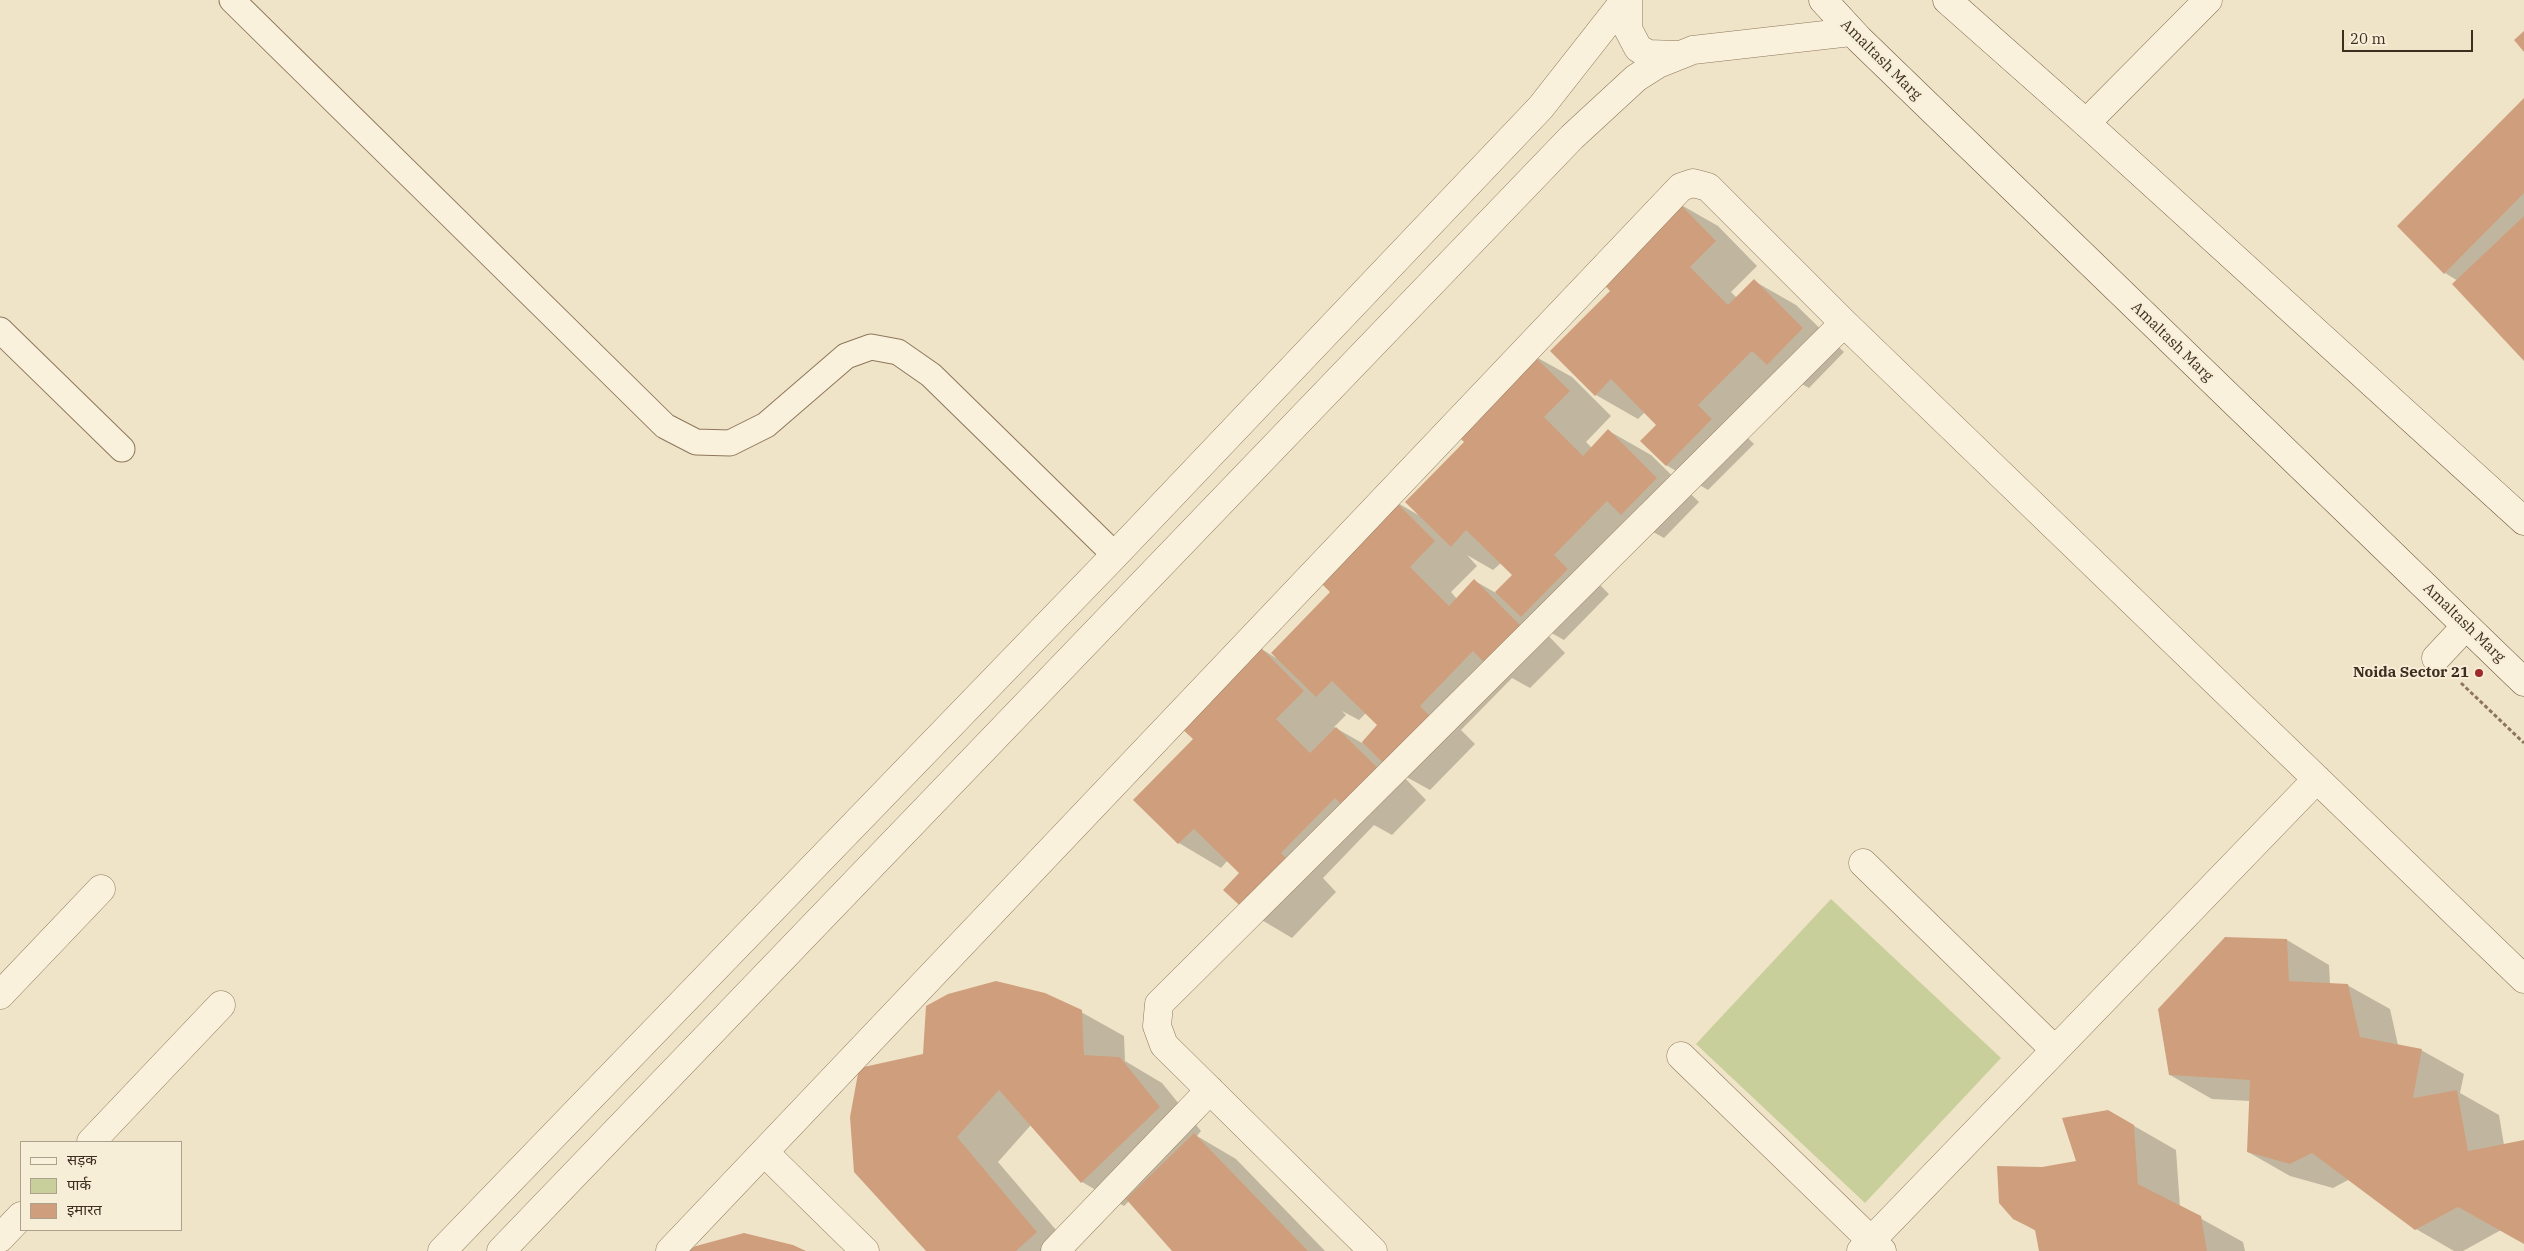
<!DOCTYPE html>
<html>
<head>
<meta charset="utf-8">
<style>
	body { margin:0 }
	#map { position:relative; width:2524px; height:1251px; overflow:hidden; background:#f0e4c8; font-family:"IBM Plex Serif","Noto Sans Devanagari",serif }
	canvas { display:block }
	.legend { position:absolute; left:20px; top:1141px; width:162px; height:90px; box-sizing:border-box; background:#f7eed8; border:1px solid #ada18e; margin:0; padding:6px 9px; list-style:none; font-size:15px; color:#3d2e20 }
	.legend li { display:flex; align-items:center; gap:10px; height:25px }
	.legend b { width:25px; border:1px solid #ada18e }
	.scale { position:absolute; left:2342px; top:30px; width:131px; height:22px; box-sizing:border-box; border:2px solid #3d2e20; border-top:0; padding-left:6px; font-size:15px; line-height:18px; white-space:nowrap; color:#3d2e20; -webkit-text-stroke:4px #f7eed8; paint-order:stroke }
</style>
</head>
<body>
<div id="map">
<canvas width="2524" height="1251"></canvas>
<ul class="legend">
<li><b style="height:6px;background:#faf1dc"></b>सड़क</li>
<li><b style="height:14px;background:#c9cf9b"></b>पार्क</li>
<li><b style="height:14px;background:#cf9f7d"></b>इमारत</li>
</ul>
<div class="scale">20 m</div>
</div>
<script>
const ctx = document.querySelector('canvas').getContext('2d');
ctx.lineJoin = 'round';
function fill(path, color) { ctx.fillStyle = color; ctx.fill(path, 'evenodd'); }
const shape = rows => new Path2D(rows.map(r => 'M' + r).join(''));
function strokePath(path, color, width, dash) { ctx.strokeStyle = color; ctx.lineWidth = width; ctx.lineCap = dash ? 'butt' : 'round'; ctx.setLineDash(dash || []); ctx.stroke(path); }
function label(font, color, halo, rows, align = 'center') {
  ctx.font = font + ' "IBM Plex Serif",serif'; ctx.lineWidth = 4; ctx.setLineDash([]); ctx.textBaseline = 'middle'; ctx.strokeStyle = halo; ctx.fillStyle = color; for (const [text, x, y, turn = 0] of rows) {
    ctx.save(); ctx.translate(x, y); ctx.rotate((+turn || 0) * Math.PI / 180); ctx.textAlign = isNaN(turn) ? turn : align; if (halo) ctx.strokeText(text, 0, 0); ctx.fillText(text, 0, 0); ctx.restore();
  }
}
const green = shape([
	[1831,899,2001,1058,1865,1203,1696,1044]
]);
const shadow = shape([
	[2524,100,2524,359,2458,281,2445,273],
	[1676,202,1718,226,1757,266,1731,292,1737,298,1754,281,1796,305,1844,352,1809,388,1791,378,1740,430,1754,444,1708,490,1666,465,1658,425,1645,412,1638,419,1596,395,1612,291],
	[1529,353,1572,377,1611,416,1586,442,1592,448,1609,431,1651,455,1699,502,1664,538,1646,528,1595,580,1609,594,1564,640,1539,626,1565,653,1530,688,1512,678,1461,730,1475,744,1430,790,1401,774,1426,800,1392,835,1374,825,1323,878,1336,892,1292,938,1250,913,1241,873,1228,860,1221,868,1179,843,1134,800,1194,739,1260,648,1276,658,1332,592,1396,502,1420,516,1466,442],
	[1467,555,1493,570,1501,563,1514,575,1496,593,1475,581,1457,599,1451,592,1477,566],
	[1342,711,1359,720,1366,713,1379,725,1362,743,1334,727,1346,715],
	[2287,940,2329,965,2330,984,2347,985,2390,1009,2398,1045,2421,1050,2464,1074,2460,1093,2499,1115,2504,1145,2524,1142,2524,1243,2501,1230,2463,1251,2454,1251,2416,1229,2350,1179,2333,1188,2290,1176,2248,1152,2250,1101,2212,1099,2170,1075],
	[1081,1012,1124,1036,1125,1061,1162,1083,1201,1131,1197,1136,1236,1159,1325,1251,1174,1251,1129,1201,1124,1206,1082,1182,1031,1125,998,1162,1074,1251,928,1251,924,1055],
	[2108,1111,2176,1150,2180,1207,2243,1242,2245,1251,2040,1251,2036,1231,2014,1218,2042,1169,2077,1162]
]);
const building = shape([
	[2524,31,2524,52,2514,40],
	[2524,98,2524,193,2444,274,2397,226],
	[1676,200,1716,241,1690,267,1728,305,1754,279,1803,328,1767,365,1752,351,1698,405,1712,419,1666,466,1640,441,1656,425,1611,379,1595,396,1550,351,1610,291,1598,278],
	[2524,216,2524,361,2452,284],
	[1529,351,1570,391,1544,417,1583,456,1608,429,1657,478,1621,515,1607,501,1554,555,1568,569,1521,617,1495,592,1512,575,1466,530,1451,547,1405,502,1464,442,1452,430],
	[1395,501,1435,541,1410,567,1449,606,1474,579,1523,628,1487,665,1473,651,1420,706,1434,720,1387,767,1362,742,1377,725,1332,681,1316,697,1271,653,1330,592,1318,580],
	[1259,646,1304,691,1276,719,1310,753,1336,727,1385,775,1349,812,1335,798,1281,853,1295,867,1249,914,1223,890,1239,873,1194,829,1178,844,1133,800,1193,739,1180,727],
	[2225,937,2287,939,2289,981,2348,984,2360,1037,2422,1049,2413,1098,2457,1090,2468,1151,2524,1140,2524,1244,2458,1207,2415,1230,2312,1153,2290,1164,2247,1152,2250,1080,2169,1075,2158,1009],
	[996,981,1045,993,1082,1010,1084,1055,1120,1057,1160,1107,1081,1183,999,1090,957,1137,1037,1232,1016,1251,926,1251,854,1172,850,1117,859,1068,923,1054,926,1006,948,994],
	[2108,1110,2134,1125,2138,1184,2201,1216,2207,1251,2039,1251,2035,1230,2013,1219,1999,1203,1997,1166,2042,1167,2076,1161,2062,1118],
	[1194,1133,1308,1251,1172,1251,1126,1199],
	[744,1233,793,1245,806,1251,686,1251,696,1246]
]);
const path = shape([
	[2461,683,2524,743]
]);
const service = shape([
	[232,0,665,426,696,442,730,443,766,425,846,356,871,347,898,352,931,375,1115,555],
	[0,330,122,449]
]);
const minor = shape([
	[2086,123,2208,0],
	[2436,658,2466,626],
	[1863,863,2055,1050],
	[0,995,101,889],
	[1681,1056,1882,1251],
	[91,1142,221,1005],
	[764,1152,865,1251],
	[0,1238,21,1216],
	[670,1251,1681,187,1693,183,1708,187,1844,323,2524,979],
	[1055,1251,1210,1090],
	[1373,1251,1164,1045,1157,1026,1159,1004,1844,323],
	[1861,1251,2317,779]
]);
const tertiary = shape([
	[1628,0,1628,29,1638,48,1648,54,1678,55],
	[442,1251,1115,555,1541,107,1625,0],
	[501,1251,1572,137,1636,78,1658,64,1693,50,1851,32]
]);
const secondary = shape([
	[1823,0,1859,39,2524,682],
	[1947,0,2086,123,2524,521]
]);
const markers = [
	[2479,673,5,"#9e2a2b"]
];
const streetNames = [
	["Amaltash Marg",1881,60,45],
	["Amaltash Marg",2172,342,44],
	["Amaltash Marg",2464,623,44]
];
const poiNames = [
	["Noida Sector 21",2469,673]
];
fill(green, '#c9cf9b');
fill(shadow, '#0003');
fill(building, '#cf9f7d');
strokePath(service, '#8d765c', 27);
strokePath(minor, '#8d765c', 29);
strokePath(tertiary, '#8d765c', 29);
strokePath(secondary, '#6f573f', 29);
strokePath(path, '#8d765c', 3, [4, 2.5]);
strokePath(service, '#faf1dc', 25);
strokePath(minor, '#faf1dc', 28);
strokePath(tertiary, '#faf1dc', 28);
strokePath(secondary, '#faf1dc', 28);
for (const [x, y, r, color] of markers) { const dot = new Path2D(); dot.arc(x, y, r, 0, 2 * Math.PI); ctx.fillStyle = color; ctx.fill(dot); strokePath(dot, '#f7eed8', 2); }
label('15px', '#3d2e20', '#f7eed8', streetNames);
label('bold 15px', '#3d2e20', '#f7eed8', poiNames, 'right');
</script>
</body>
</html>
